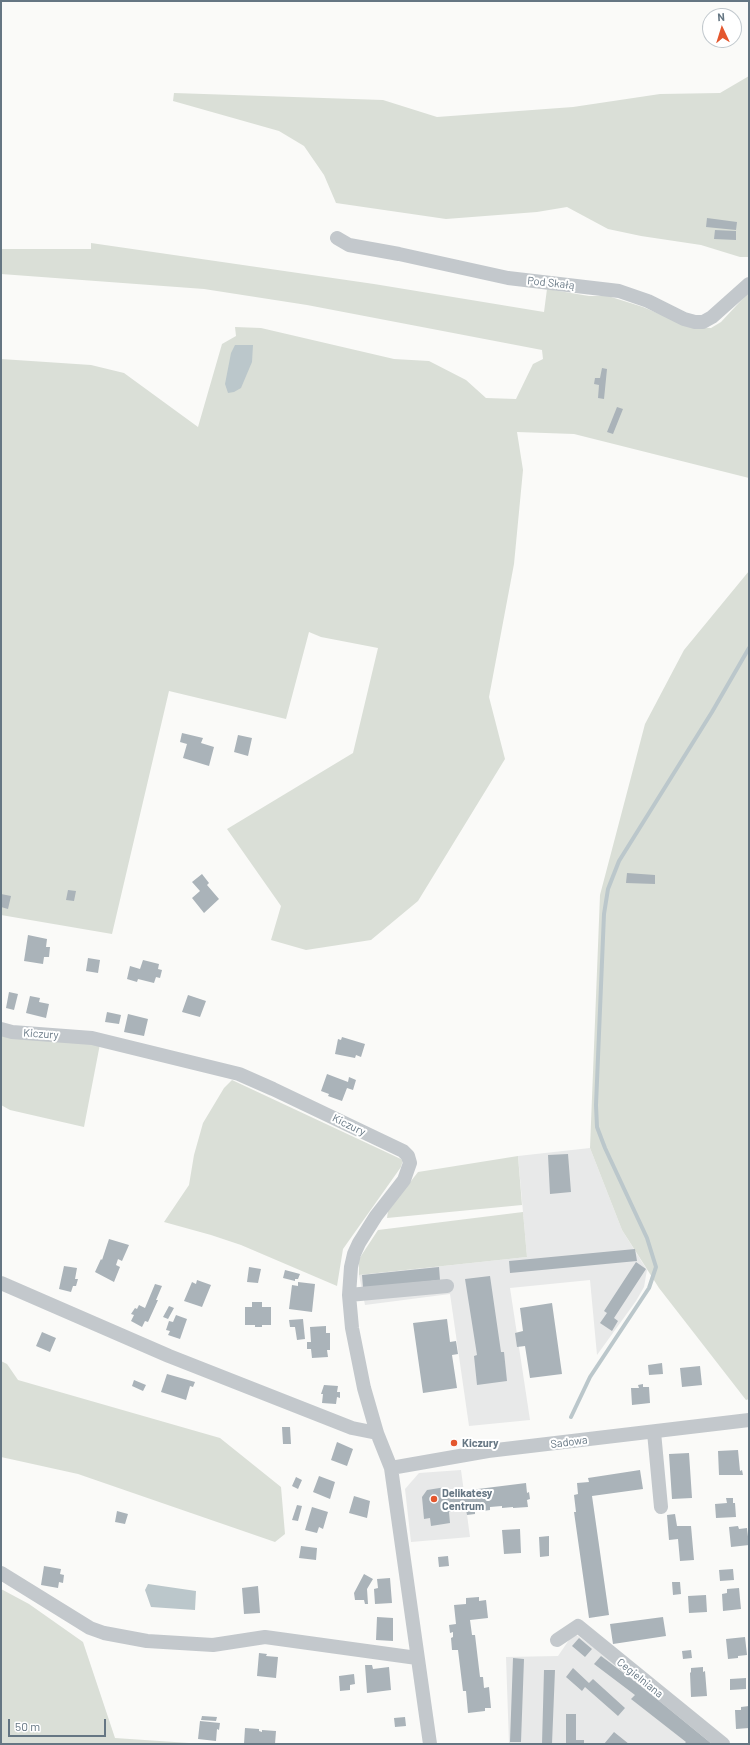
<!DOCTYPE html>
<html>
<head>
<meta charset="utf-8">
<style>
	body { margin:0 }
	#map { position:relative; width:750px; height:1745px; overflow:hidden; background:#fafaf8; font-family:Barlow,sans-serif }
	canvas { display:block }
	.frame { position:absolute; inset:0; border:2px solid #657683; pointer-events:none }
	.north { position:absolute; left:702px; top:8px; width:40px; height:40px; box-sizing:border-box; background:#fff; border:1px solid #c1c8cd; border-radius:50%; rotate:356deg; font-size:11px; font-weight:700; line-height:16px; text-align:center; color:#657683 }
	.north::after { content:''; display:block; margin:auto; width:14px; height:18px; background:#e4572e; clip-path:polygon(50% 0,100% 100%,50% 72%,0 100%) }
	.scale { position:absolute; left:8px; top:1719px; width:98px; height:18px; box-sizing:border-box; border:2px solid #657683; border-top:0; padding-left:5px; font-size:12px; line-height:14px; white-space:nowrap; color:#657683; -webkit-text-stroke:3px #fff; paint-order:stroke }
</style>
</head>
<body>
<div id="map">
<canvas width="750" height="1745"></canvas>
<div class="frame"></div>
<div class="north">N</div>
<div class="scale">50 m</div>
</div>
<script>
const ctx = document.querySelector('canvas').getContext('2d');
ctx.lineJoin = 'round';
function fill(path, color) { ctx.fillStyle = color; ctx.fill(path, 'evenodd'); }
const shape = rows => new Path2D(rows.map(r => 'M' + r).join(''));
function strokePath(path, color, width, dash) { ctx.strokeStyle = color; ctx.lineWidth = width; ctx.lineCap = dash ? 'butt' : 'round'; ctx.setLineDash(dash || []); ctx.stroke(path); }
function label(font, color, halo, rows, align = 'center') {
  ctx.font = font + ' Barlow,sans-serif'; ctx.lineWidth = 4; ctx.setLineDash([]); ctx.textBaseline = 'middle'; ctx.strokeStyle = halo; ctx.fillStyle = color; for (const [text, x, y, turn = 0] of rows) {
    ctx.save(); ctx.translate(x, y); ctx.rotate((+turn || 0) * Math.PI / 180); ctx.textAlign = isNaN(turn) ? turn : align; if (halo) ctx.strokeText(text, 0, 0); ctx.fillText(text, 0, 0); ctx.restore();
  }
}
const built = shape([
	[590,1148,622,1230,647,1270,644,1287,636,1301,597,1355,590,1280,510,1288,530,1420,469,1426,450,1294,365,1305,359,1275,527,1257,518,1156],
	[461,1470,470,1537,411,1542,405,1489,419,1473],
	[575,1634,605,1655,717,1744,509,1744,506,1657,558,1656,571,1637]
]);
const green = shape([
	[749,76,749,257,740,257,701,245,641,236,608,229,567,207,537,212,446,219,336,203,324,175,304,146,279,131,173,101,174,93,383,100,437,117,573,107,660,94,720,93],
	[91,243,374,284,544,312,547,289,589,296,608,296,643,307,691,327,711,328,721,322,749,292,749,478,574,434,517,432,523,470,514,564,489,697,505,759,418,901,371,940,306,950,271,940,281,906,227,829,353,753,378,648,321,637,309,632,286,719,169,691,112,934,1,915,1,359,91,365,124,373,198,427,222,344,236,336,235,327,261,328,394,359,429,361,466,380,486,398,516,399,533,364,543,359,542,350,307,305,204,289,1,274,1,249,91,249],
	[749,571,749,1399,746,1400,659,1288,622,1230,590,1148,600,895,645,724,684,650],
	[1,1034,100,1044,84,1127,10,1110,1,1105],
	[232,1080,403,1160,401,1167,343,1249,337,1286,241,1245,211,1235,164,1222,189,1185,194,1155,203,1123,224,1088],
	[518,1156,522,1205,387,1218,388,1211,418,1172],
	[523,1212,527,1257,359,1275,359,1259,378,1230],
	[1,1361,7,1364,18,1380,220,1438,281,1487,285,1534,275,1542,78,1474,1,1457],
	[1,1589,29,1604,83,1642,115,1738,204,1744,1,1744]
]);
const water = shape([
	[235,345,253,345,252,362,241,388,234,392,228,393,225,384,231,353],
	[148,1584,196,1591,195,1610,151,1607,145,1590]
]);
const stream = shape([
	[571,1417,590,1377,649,1288,656,1267,647,1238,605,1148,597,1127,596,1105,604,914,608,889,619,861,712,712,749,648]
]);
const building = shape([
	[707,218,737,222,736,230,706,227],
	[715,230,736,231,736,240,714,239],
	[602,368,607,369,604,399,598,398,599,385,594,384,595,378,600,378],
	[617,407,623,409,613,434,607,432],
	[182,733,203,738,201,743,214,747,209,766,183,758,187,744,180,742],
	[238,735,252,738,248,756,234,752],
	[627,873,655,875,655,884,626,883],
	[202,874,209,883,207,885,219,899,204,913,192,898,200,891,192,882],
	[68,890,76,891,74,901,66,900],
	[1,894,11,896,8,909,1,907],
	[28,935,47,939,46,947,50,947,49,957,44,957,43,964,24,961],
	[88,958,100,960,98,973,86,971],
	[143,960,159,964,158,969,162,970,160,978,156,977,154,983,138,979,137,982,127,979,130,966,140,969],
	[9,992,18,994,14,1010,6,1008],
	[188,995,206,1001,200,1017,182,1012],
	[30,996,40,998,39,1002,49,1004,46,1018,26,1013],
	[107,1012,121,1015,119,1024,105,1022],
	[128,1014,148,1019,144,1036,124,1032],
	[342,1037,365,1044,361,1057,356,1055,355,1058,335,1054,338,1039,341,1040],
	[327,1074,348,1082,349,1077,356,1080,353,1090,347,1088,342,1101,328,1096,329,1094,321,1091],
	[568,1154,571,1192,550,1194,548,1155],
	[109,1239,129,1245,122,1261,118,1259,116,1265,120,1267,114,1282,95,1272,101,1259,102,1260],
	[635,1249,637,1261,510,1273,509,1261],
	[636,1262,646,1269,614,1318,618,1321,612,1331,600,1323,607,1313,604,1311],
	[64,1266,77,1268,75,1279,78,1279,76,1286,73,1286,71,1292,59,1289],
	[249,1267,261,1269,258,1283,247,1282],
	[439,1267,440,1280,363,1288,362,1275],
	[285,1270,300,1274,298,1279,295,1279,295,1281,283,1278],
	[490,1276,501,1352,504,1352,507,1381,477,1385,474,1356,477,1355,465,1279],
	[197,1280,211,1285,202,1307,184,1301,192,1282,196,1284],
	[298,1282,315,1284,312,1312,289,1309,292,1285,298,1286],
	[155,1284,162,1286,156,1300,158,1300,148,1322,145,1321,142,1327,131,1321,134,1315,131,1314,135,1308,137,1309,139,1305,145,1308],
	[252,1302,262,1302,262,1307,271,1307,271,1325,262,1325,262,1327,255,1327,255,1325,245,1325,245,1307,252,1307],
	[552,1303,562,1374,530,1378,525,1346,517,1347,515,1333,523,1331,520,1308],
	[169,1306,174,1308,168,1319,163,1317],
	[176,1315,187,1319,180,1339,168,1335,170,1331,166,1330,169,1321,173,1322],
	[303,1319,305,1339,297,1340,295,1327,290,1327,289,1320],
	[447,1319,450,1342,456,1341,458,1354,452,1355,457,1388,423,1393,413,1323],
	[326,1326,326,1333,330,1333,330,1350,327,1350,328,1357,312,1358,311,1349,307,1349,307,1342,311,1342,310,1327],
	[42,1332,56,1338,50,1352,36,1346],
	[662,1363,663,1374,649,1375,648,1365],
	[700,1366,702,1385,682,1387,680,1368],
	[167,1374,195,1382,193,1387,190,1386,186,1400,161,1392],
	[134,1380,146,1385,143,1391,132,1386],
	[643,1384,643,1387,649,1387,650,1403,632,1405,631,1388,639,1388,638,1385],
	[324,1385,338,1386,337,1392,340,1392,340,1398,337,1397,336,1404,322,1403,323,1394,321,1394],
	[282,1427,290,1427,291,1444,283,1444],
	[337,1442,353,1449,347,1466,331,1460],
	[738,1450,740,1471,742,1470,743,1475,719,1475,718,1451],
	[689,1453,692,1498,672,1499,669,1454],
	[640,1470,643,1489,592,1496,609,1615,589,1618,574,1512,576,1512,574,1495,578,1494,577,1483,589,1482,588,1478],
	[319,1476,335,1482,330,1499,313,1492],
	[296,1477,302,1480,298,1489,292,1486],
	[526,1483,527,1493,529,1492,530,1499,527,1500,528,1507,513,1508,513,1507,502,1508,502,1506,490,1507,490,1510,475,1512,475,1514,467,1515,466,1510,449,1512,450,1523,431,1526,430,1518,424,1519,422,1497,427,1490,446,1487,446,1493],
	[354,1496,370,1501,367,1518,349,1513],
	[726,1498,733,1498,733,1503,735,1503,736,1517,716,1518,715,1504,727,1503],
	[297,1505,302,1506,298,1521,292,1520],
	[312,1507,328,1512,323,1529,319,1527,317,1533,305,1530],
	[117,1511,128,1514,125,1524,115,1522],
	[675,1514,677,1526,691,1526,694,1560,680,1561,678,1539,669,1540,667,1515],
	[738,1526,739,1529,747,1528,749,1545,731,1547,729,1527],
	[520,1529,521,1553,504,1554,502,1530],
	[549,1536,549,1556,540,1557,539,1537],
	[301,1546,317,1548,316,1560,299,1558],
	[448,1556,449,1566,439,1567,438,1557],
	[44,1566,61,1569,60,1574,64,1575,63,1583,59,1582,58,1588,41,1585],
	[733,1569,734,1580,720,1581,719,1570],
	[364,1574,373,1579,367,1589,368,1604,365,1604,364,1600,355,1600,354,1593],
	[390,1578,392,1603,375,1604,374,1589,378,1588,377,1579],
	[672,1582,680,1582,681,1594,673,1595],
	[258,1586,260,1613,244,1614,242,1588],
	[739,1588,741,1609,723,1611,722,1594,727,1593,727,1589],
	[706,1595,707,1612,689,1613,688,1596],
	[479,1597,479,1601,486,1600,488,1618,470,1620,472,1635,475,1635,480,1677,483,1677,484,1688,489,1687,491,1708,485,1708,485,1711,468,1713,466,1691,463,1691,458,1650,452,1650,451,1638,453,1637,453,1632,450,1633,449,1625,456,1624,454,1605,466,1604,466,1598],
	[377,1617,393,1618,393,1641,376,1640],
	[663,1617,666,1636,613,1644,610,1624],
	[745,1637,747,1655,738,1656,738,1658,728,1659,726,1639],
	[579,1638,592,1649,585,1657,572,1646],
	[691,1650,692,1658,683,1659,682,1651],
	[259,1653,267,1654,266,1656,278,1657,276,1678,257,1676],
	[601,1656,641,1686,712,1744,684,1744,686,1742,631,1699,635,1695,594,1664],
	[513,1658,524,1659,521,1742,510,1742],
	[365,1665,372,1665,373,1669,389,1667,391,1690,367,1693],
	[703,1667,703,1672,705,1671,707,1696,691,1697,690,1673,691,1672,691,1668],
	[573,1668,589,1683,593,1679,625,1708,618,1716,585,1687,582,1691,566,1677],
	[544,1670,555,1670,552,1744,542,1744],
	[354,1674,355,1684,350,1685,350,1690,340,1691,339,1676],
	[746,1678,746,1689,730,1690,730,1679],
	[749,1706,749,1728,736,1729,735,1710,741,1710,741,1707],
	[566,1714,576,1714,576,1740,584,1740,584,1744,566,1744],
	[202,1716,217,1717,216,1721,201,1720],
	[405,1717,406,1726,395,1727,394,1718],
	[200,1721,220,1723,219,1730,217,1729,216,1741,198,1739],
	[245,1728,259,1729,259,1731,262,1732,262,1730,276,1731,275,1744,244,1744],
	[614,1732,629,1744,604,1744]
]);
const minor = shape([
	[337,238,349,245,399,254,508,278,619,291,648,301,684,319,695,322,703,322,712,317,749,284],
	[1,1029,12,1032,92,1038,239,1074,273,1089,403,1151,408,1156,410,1163,404,1180,376,1216,359,1243,354,1254,351,1267,349,1295,352,1328,364,1388,377,1433,391,1468,430,1744],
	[1,1283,169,1356,352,1428,377,1433],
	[349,1295,447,1286],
	[654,1432,661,1507],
	[391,1468,488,1451,749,1420],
	[1,1573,90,1628,104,1633,147,1641,213,1645,265,1637,417,1658],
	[557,1640,578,1626,723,1744]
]);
const markers = [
	[454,1443,4,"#e4572e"],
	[434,1499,4,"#e4572e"]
];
const streetNames = [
	["Pod Skałą",551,283,6],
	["Kiczury",41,1034,4],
	["Kiczury",349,1125,26],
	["Sadowa",569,1442,-7],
	["Cegielniana",640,1678,39]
];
const poiNames = [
	["Kiczury",462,1443],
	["Delikatesy",442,1493],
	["Centrum",442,1506]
];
fill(built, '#e8e9e9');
fill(green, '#dadfd7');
fill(water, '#bbc7cb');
strokePath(stream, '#bbc7cb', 4);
fill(building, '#aab3b9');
strokePath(minor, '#c3c8cc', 14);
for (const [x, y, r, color] of markers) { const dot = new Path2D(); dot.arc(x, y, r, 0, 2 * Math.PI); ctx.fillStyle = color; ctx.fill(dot); strokePath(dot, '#fff', 1.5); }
label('11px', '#657683', '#fff', streetNames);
label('bold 11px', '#657683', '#fff', poiNames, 'left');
</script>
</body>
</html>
